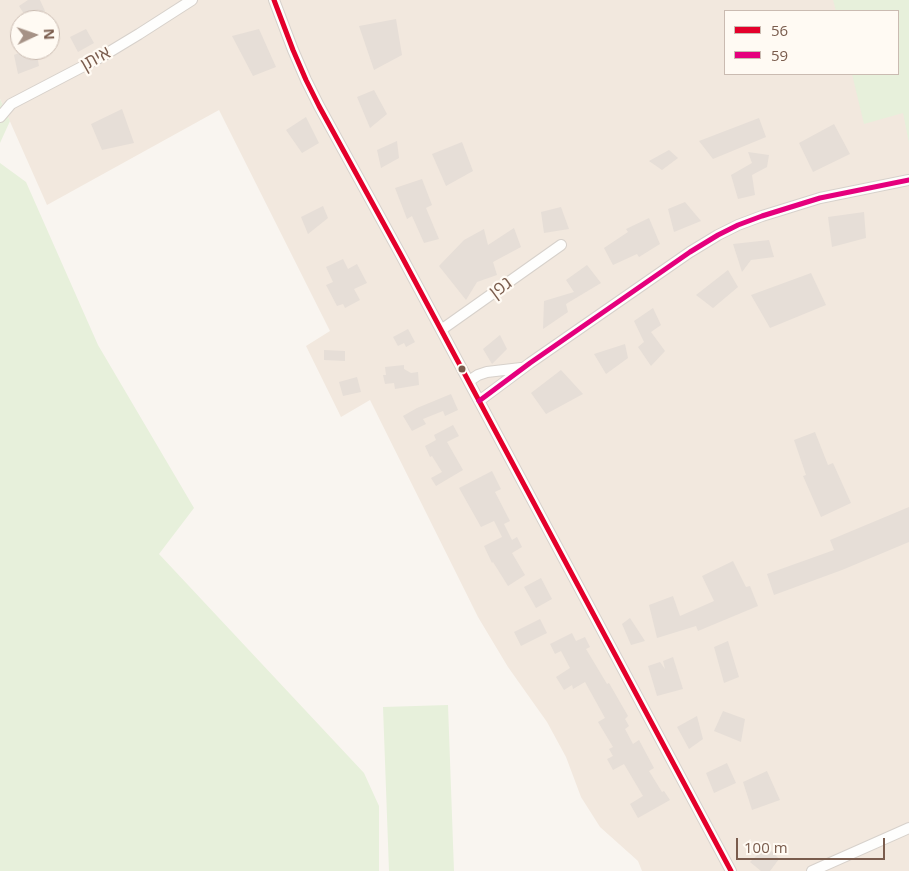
<!DOCTYPE html>
<html>
<head>
<meta charset="utf-8">
<style>
	body { margin:0 }
	#map { position:relative; width:909px; height:871px; overflow:hidden; background:#f9f5f0; font-family:"Open Sans",sans-serif }
	canvas { display:block }
	.legend { position:absolute; left:724px; top:10px; width:175px; height:65px; box-sizing:border-box; background:#fffaf3; border:1px solid #cabbb1; margin:0; padding:6px 9px; list-style:none; font-size:15px; color:#7a5c4d }
	.legend li { display:flex; align-items:center; gap:10px; height:25px }
	.legend b { width:25px; border:1px solid #cabbb1 }
	.north { position:absolute; left:10px; top:10px; width:50px; height:50px; box-sizing:border-box; background:#fffaf3; border:1px solid #cabbb1; border-radius:50%; rotate:87deg; font-size:14px; font-weight:700; line-height:20px; text-align:center; color:#7a5c4d }
	.north::after { content:''; display:block; margin:auto; width:18px; height:22px; background:#a69286; clip-path:polygon(50% 0,100% 100%,50% 72%,0 100%) }
	.scale { position:absolute; left:736px; top:838px; width:149px; height:22px; box-sizing:border-box; border:2px solid #7a5c4d; border-top:0; padding-left:6px; font-size:15px; line-height:18px; white-space:nowrap; color:#7a5c4d; -webkit-text-stroke:4px #fffaf3; paint-order:stroke }
</style>
</head>
<body>
<div id="map">
<canvas width="909" height="871"></canvas>
<ul class="legend">
<li><b style="height:6px;background:#e4002b"></b>56</li>
<li><b style="height:6px;background:#e5007d"></b>59</li>
</ul>
<div class="north">N</div>
<div class="scale">100 m</div>
</div>
<script>
const ctx = document.querySelector('canvas').getContext('2d');
ctx.lineJoin = 'round';
function fill(path, color) { ctx.fillStyle = color; ctx.fill(path, 'evenodd'); }
const shape = rows => new Path2D(rows.map(r => 'M' + r).join(''));
function strokePath(path, color, width, dash) { ctx.strokeStyle = color; ctx.lineWidth = width; ctx.lineCap = dash ? 'butt' : 'round'; ctx.setLineDash(dash || []); ctx.stroke(path); }
function label(font, color, halo, rows, align = 'center') {
  ctx.font = font + ' "Open Sans","Noto Sans Hebrew",sans-serif'; ctx.lineWidth = 4.5; ctx.setLineDash([]); ctx.textBaseline = 'middle'; ctx.strokeStyle = halo; ctx.fillStyle = color; for (const [text, x, y, turn = 0] of rows) {
    ctx.save(); ctx.translate(x, y); ctx.rotate((+turn || 0) * Math.PI / 180); ctx.textAlign = isNaN(turn) ? turn : align; if (halo) ctx.strokeText(text, 0, 0); ctx.fillText(text, 0, 0); ctx.restore();
  }
}
const residential = shape([
	[0,0,909,0,909,871,642,871,638,861,600,827,581,797,566,757,547,722,508,667,478,617,370,400,341,417,306,346,330,331,219,110,47,205,0,99],
	[725,11,898,11,898,74,725,74],
	[20,20,50,20,50,50,20,50]
]);
const green = shape([
	[833,0,909,0,909,143,903,113,864,124,852,74,898,74,898,11,836,11],
	[0,99,10,121,0,143],
	[0,163,26,182,98,345,194,508,159,554,364,773,379,806,379,871,0,871],
	[448,705,454,871,389,871,383,707]
]);
const building = shape([
	[28,0,40,0,45,11,32,20,28,20,19,6],
	[396,19,402,55,374,70,359,26],
	[86,29,94,43,78,52,70,37],
	[259,29,276,67,253,76,232,36],
	[25,50,36,50,39,66,18,74,14,55],
	[374,90,387,114,370,128,357,97],
	[122,109,134,143,102,150,91,124],
	[306,117,319,143,302,153,286,130],
	[759,118,766,137,713,159,699,141],
	[834,124,850,154,813,172,799,143],
	[397,141,399,158,381,168,377,150],
	[462,142,473,171,446,186,432,154],
	[669,150,678,158,662,170,649,161],
	[748,152,769,155,767,167,752,175,755,195,738,199,731,175,752,163],
	[422,179,432,205,426,208,439,239,424,243,412,216,407,219,395,188],
	[685,202,701,221,674,232,668,209],
	[323,206,328,218,308,234,301,217],
	[561,207,569,229,544,233,541,212],
	[864,212,866,238,832,247,828,217],
	[649,218,660,244,639,257,637,254,613,265,604,248,628,232,626,229],
	[514,228,521,247,493,262,497,275,477,282,466,300,439,266,464,240,484,229,488,245],
	[769,240,774,257,751,260,742,272,733,244],
	[343,259,348,269,357,264,367,283,354,289,360,300,345,308,343,304,337,306,326,285,333,282,326,267],
	[587,265,601,283,566,304,568,312,543,329,544,301,574,292,566,280],
	[728,270,738,287,713,308,696,295],
	[811,273,826,305,770,328,751,295],
	[653,308,661,325,651,332,665,351,651,366,638,347,644,342,634,321],
	[408,329,415,342,406,347,404,343,398,346,393,337],
	[500,335,507,349,492,364,483,349],
	[625,344,628,358,606,374,594,354],
	[324,350,345,351,345,361,324,360],
	[404,365,404,369,411,373,418,372,419,385,395,389,394,383,385,384,383,375,386,375,385,367],
	[561,370,583,394,546,414,531,393],
	[357,377,361,392,343,396,339,382],
	[451,394,458,410,445,416,443,411,423,419,426,424,412,431,403,416,417,408],
	[453,425,459,436,447,442,463,470,436,486,431,478,442,472,432,456,430,457,425,446,436,440,434,435],
	[815,432,828,465,833,463,851,503,821,517,803,476,806,475,794,440],
	[492,471,501,489,495,492,510,521,504,524,512,540,517,537,522,547,512,553,525,575,508,586,493,562,492,563,484,546,502,537,494,521,481,527,459,488],
	[909,507,909,542,842,570,774,595,767,574,834,550,830,540],
	[733,561,746,587,750,586,758,606,698,631,696,626,657,638,649,605,673,596,680,616,714,601,702,576],
	[541,578,552,599,536,608,524,587],
	[630,618,645,641,631,645,622,624],
	[540,619,547,633,521,646,514,632],
	[572,633,576,641,585,637,590,647,586,649,607,684,609,683,628,716,625,719,629,726,625,729,633,744,639,740,654,768,649,771,662,792,664,791,670,800,638,818,630,804,643,796,624,764,613,770,607,759,613,756,609,749,613,747,598,722,605,718,585,682,573,689,572,685,564,690,556,677,570,668,561,651,555,654,550,644],
	[728,641,739,677,724,683,714,647],
	[673,657,683,689,657,696,648,666,660,662,665,669,663,661],
	[723,711,745,719,741,742,714,731],
	[697,716,703,739,689,749,677,727],
	[727,763,736,783,714,793,706,773],
	[767,771,780,800,752,810,743,782],
	[767,846,779,859,770,871,761,871,750,862]
]);
const street = shape([
	[274,0,293,50,306,80,319,106,402,257,731,871],
	[0,117,11,104,101,57,139,34,192,0],
	[441,330,561,245],
	[469,381,478,375,487,372,521,368],
	[479,401,530,363,690,252,718,235,738,225,762,216,820,198,909,180],
	[812,871,909,828]
]);
const bus1 = shape([
	[274,0,293,50,306,80,319,106,402,257,731,871]
]);
const bus2 = shape([
	[479,401,530,363,690,252,718,235,738,225,762,216,820,198,909,180]
]);
const markers = [
	[462,369,4.5,"#7a5c4d"]
];
const streetNames = [
	["איתן",96,59,-29],
	["גפן",501,288,-36]
];
fill(residential, '#f2e8de');
fill(green, '#e7f0db');
fill(building, '#e6ded7');
strokePath(street, '#d7d1cb', 12);
strokePath(street, '#fefefd', 10);
strokePath(bus1, '#e4002b', 5);
strokePath(bus2, '#e5007d', 5);
for (const [x, y, r, color] of markers) { const dot = new Path2D(); dot.arc(x, y, r, 0, 2 * Math.PI); ctx.fillStyle = color; ctx.fill(dot); strokePath(dot, '#fffaf3', 2); }
label('18px', '#7a5c4d', '#fffaf3', streetNames);
</script>
</body>
</html>
